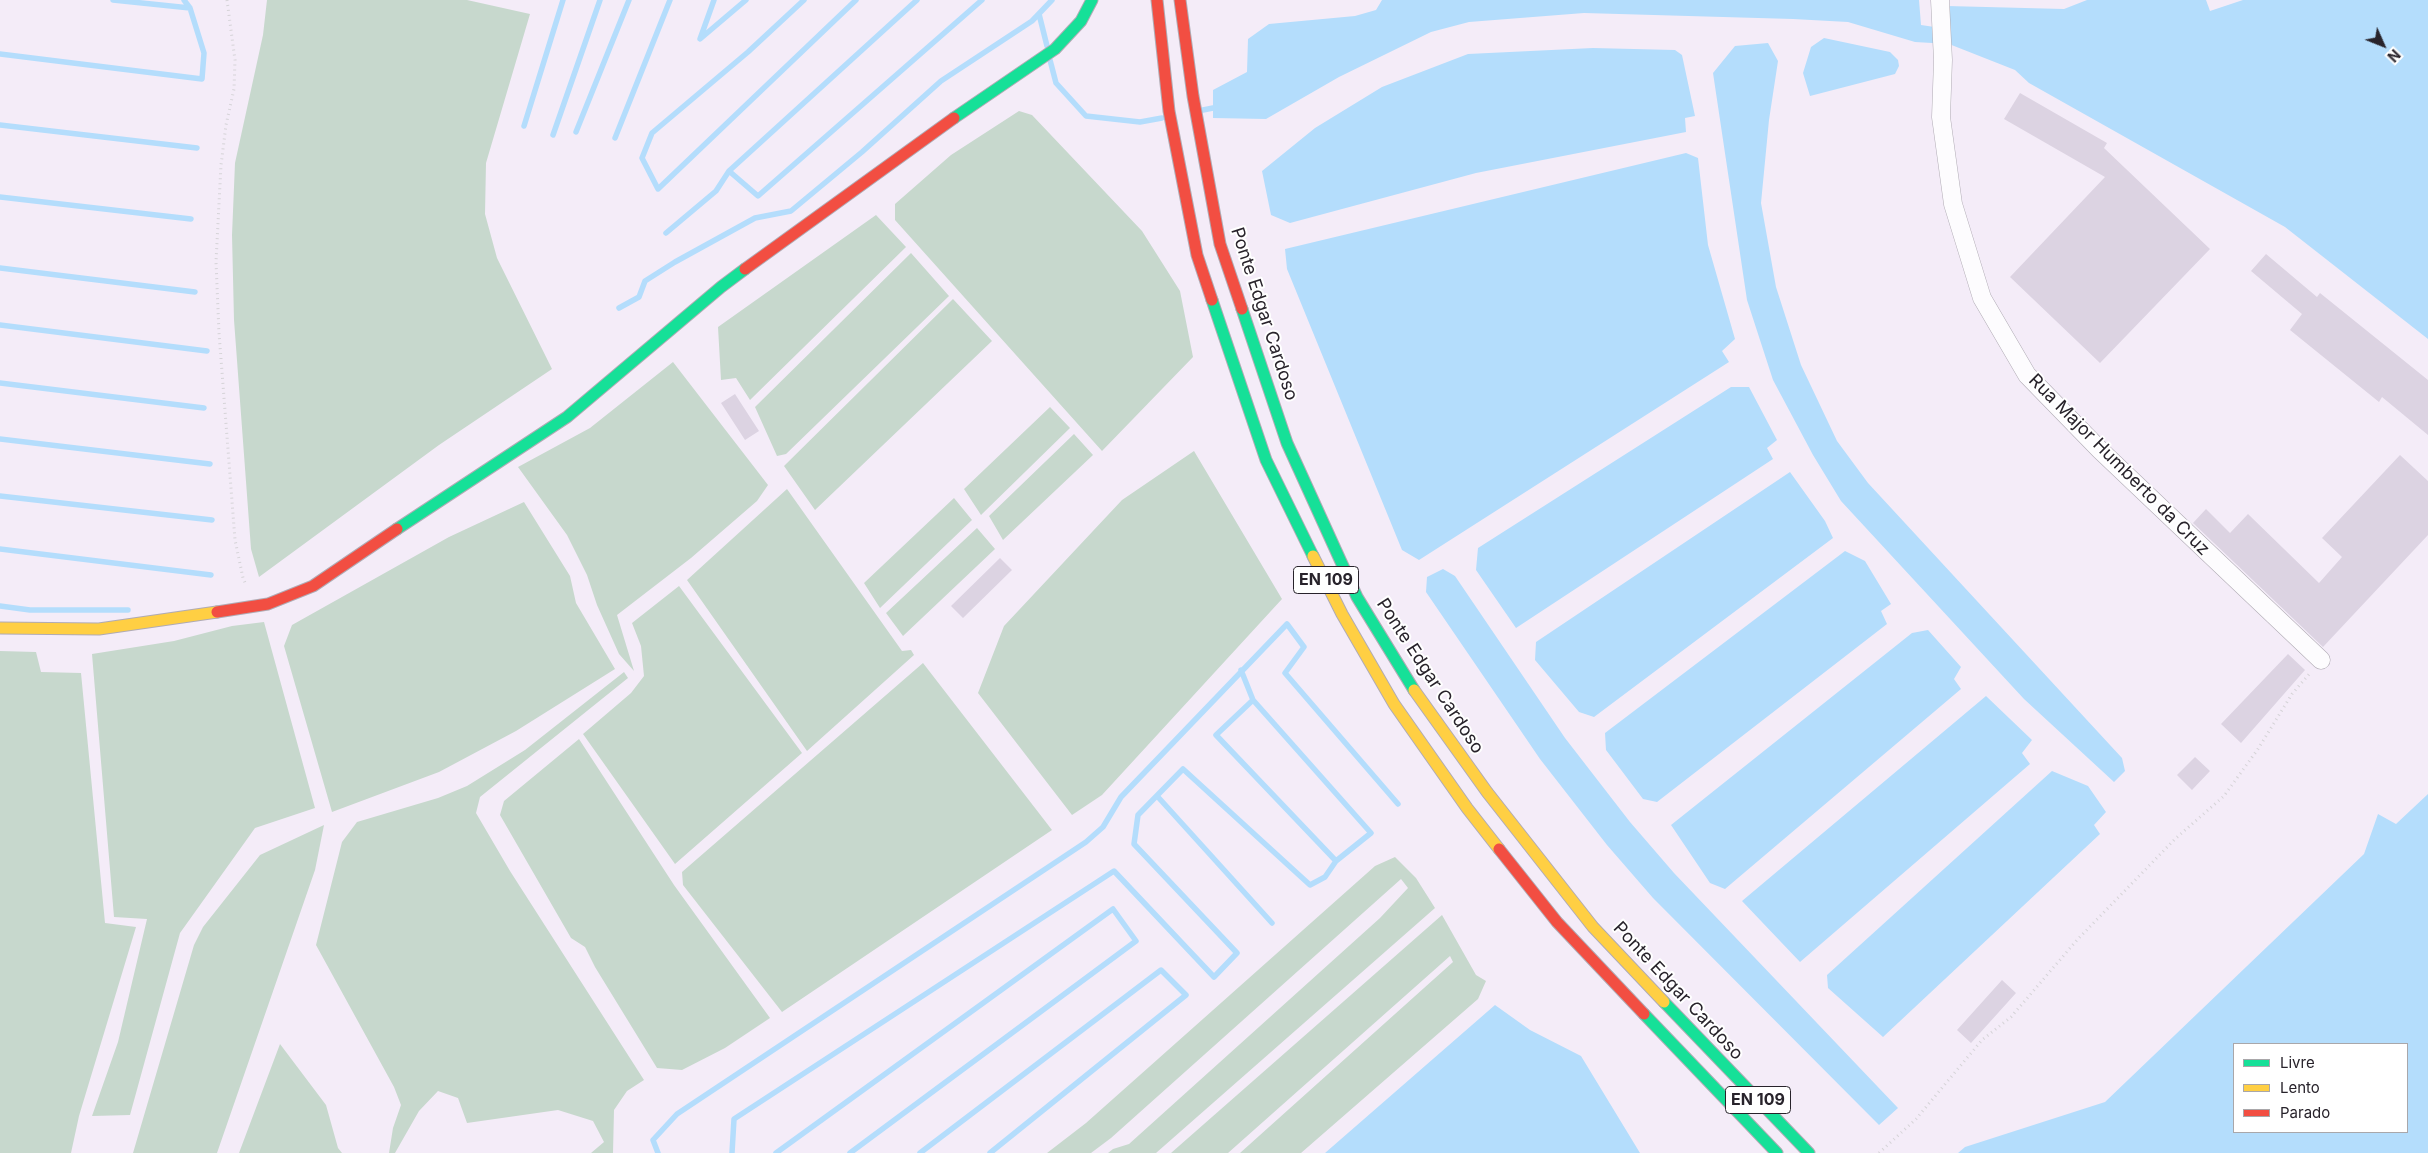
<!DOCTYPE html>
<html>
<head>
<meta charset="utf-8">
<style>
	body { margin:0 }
	#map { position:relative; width:2428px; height:1153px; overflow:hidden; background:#f4ecf8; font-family:Inter,sans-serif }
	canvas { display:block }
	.legend { position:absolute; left:2233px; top:1043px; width:175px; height:90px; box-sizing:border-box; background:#fff; border:1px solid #a9a7aa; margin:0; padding:6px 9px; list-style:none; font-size:15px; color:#28232b }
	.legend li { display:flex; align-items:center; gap:10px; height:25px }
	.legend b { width:25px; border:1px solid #a9a7aa }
	.north { position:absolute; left:2358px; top:20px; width:50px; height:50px; -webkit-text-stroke:4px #fff; paint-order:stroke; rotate:134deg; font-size:14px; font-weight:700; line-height:20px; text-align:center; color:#28232b }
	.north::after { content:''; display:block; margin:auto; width:18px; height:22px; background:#28232b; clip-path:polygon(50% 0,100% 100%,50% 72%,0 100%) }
</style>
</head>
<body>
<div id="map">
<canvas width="2428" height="1153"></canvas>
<ul class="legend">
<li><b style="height:6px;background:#16e098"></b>Livre</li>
<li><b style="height:6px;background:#ffcf43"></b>Lento</li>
<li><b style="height:6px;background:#f24e42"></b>Parado</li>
</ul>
<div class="north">N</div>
</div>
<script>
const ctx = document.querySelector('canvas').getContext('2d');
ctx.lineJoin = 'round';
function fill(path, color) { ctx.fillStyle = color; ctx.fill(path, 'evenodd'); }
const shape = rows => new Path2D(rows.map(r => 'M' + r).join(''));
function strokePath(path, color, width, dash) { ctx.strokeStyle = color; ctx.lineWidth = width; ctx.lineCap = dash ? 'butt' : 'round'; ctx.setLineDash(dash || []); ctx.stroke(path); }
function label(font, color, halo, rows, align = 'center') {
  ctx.font = font + ' Inter,sans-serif'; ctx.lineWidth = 4; ctx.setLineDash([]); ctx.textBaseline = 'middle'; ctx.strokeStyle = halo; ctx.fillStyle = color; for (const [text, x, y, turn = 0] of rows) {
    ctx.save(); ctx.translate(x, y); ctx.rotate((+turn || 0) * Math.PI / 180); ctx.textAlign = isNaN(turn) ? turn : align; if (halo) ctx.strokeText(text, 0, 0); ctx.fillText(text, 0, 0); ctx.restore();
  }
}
const green = shape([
	[267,0,467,0,530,14,486,163,485,214,497,258,552,369,439,445,259,577,251,549,234,320,232,235,235,163,263,35],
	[1019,111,1032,115,1142,231,1180,291,1193,357,1102,451,895,220,895,204,951,155],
	[876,215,906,247,750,400,736,378,721,380,718,327],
	[911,253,949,296,786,454,777,456,755,407],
	[953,299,992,341,815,510,784,466],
	[673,362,768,485,757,501,691,558,617,615,634,671,619,654,597,605,587,575,567,535,518,467,590,428],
	[1050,407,1070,428,981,515,964,489],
	[1074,434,1093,455,1003,540,989,516],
	[1194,451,1282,599,1102,795,1072,815,978,693,1004,626,1122,500],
	[787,489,902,651,911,650,914,655,807,751,687,580],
	[954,498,972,520,880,608,864,583],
	[524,502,570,576,576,603,615,669,516,731,439,772,332,812,284,646,292,625,449,537],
	[977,528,995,549,903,636,886,613],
	[679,586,802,753,675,864,583,734,631,693,644,676,641,646,632,623],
	[264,622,315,808,255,828,180,933,130,1115,92,1116,118,1042,147,919,114,917,92,654,174,641,232,626],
	[0,651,36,652,41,672,81,673,105,923,136,927,79,1116,71,1153,0,1153],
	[923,663,1052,830,782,1012,683,885,682,872],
	[624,672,628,678,480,797,476,813,510,871,644,1080,627,1091,614,1110,613,1153,591,1153,604,1142,593,1121,558,1110,467,1123,458,1098,438,1091,419,1111,395,1153,389,1153,393,1128,401,1105,394,1087,316,945,342,842,357,822,438,798,467,786,525,750],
	[579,739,674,885,770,1018,725,1048,682,1070,657,1068,595,967,585,947,571,938,500,815,504,801],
	[324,825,315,870,217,1153,133,1153,194,945,203,927,260,855],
	[1395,857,1416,878,1435,908,1156,1153,1108,1153,1113,1149,1129,1144,1380,918,1408,888,1401,879,1111,1138,1091,1153,1047,1153,1086,1123,1375,866],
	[1442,915,1476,975,1486,981,1478,999,1301,1153,1240,1153,1453,962,1450,956,1228,1153,1171,1153],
	[280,1044,326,1105,338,1148,342,1153,239,1153]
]);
const water = shape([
	[1382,0,1919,0,1921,25,1948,29,1947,6,2064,9,2087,0,2428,0,2428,339,2285,227,2029,83,2015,70,1949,44,1915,42,1848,22,1793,19,1584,13,1469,22,1431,32,1339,77,1266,119,1213,118,1213,90,1247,72,1248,39,1269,24,1355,16,1376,10],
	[1824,38,1890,52,1898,60,1899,66,1895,74,1810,96,1803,73,1811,47],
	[1768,43,1778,61,1769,120,1761,203,1776,287,1801,365,1837,441,1868,483,2122,758,2125,771,2114,782,2024,699,1841,501,1813,455,1773,380,1747,300,1713,73,1735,46],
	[1593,48,1675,50,1682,55,1695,116,1685,118,1686,132,1476,173,1290,223,1271,215,1262,171,1315,128,1382,87,1468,54],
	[1686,153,1698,158,1708,245,1735,339,1722,351,1729,362,1419,560,1402,550,1287,269,1285,249],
	[1731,387,1749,387,1777,440,1767,448,1773,459,1516,628,1476,570,1478,548],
	[1790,472,1825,521,1833,538,1594,717,1579,712,1535,660,1536,642],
	[1845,551,1865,561,1891,604,1881,611,1887,624,1657,802,1643,799,1606,750,1605,733],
	[1443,569,1455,576,1565,738,1630,822,1674,873,1898,1108,1879,1125,1653,898,1607,845,1540,759,1426,592,1427,577],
	[1928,630,1961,667,1954,679,1961,689,1725,889,1710,883,1671,825,1912,633],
	[1986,696,2032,740,2022,753,2030,764,1800,962,1742,901],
	[2052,771,2088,786,2106,812,2094,825,2100,834,1883,1037,1828,988,1827,975],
	[2428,794,2428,1153,1958,1153,1965,1147,2105,1102,2364,854,2378,814,2396,824],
	[2234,1044,2407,1044,2407,1132,2234,1132],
	[1495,1005,1530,1030,1581,1056,1640,1153,1325,1153]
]);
const pier = shape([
	[2206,0,2243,0,2210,11]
]);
const stream = shape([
	[113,0,190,8],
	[714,0,700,39,746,0],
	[804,0,748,52,652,133,642,158,658,189,856,0],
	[1039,14,1047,46],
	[0,54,202,79,204,53,190,8,184,0],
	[1050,60,1056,83,1086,116,1140,122,1162,118],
	[1203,110,1213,108],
	[0,125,197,148],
	[524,126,563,0],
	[576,132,629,0],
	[553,135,600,0],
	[615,138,670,0],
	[729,171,758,196,982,0],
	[0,197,191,219],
	[666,233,716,191,729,171,917,0],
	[0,268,195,292],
	[619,308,639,297,645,281,675,262,755,218,791,211,862,152,941,81,1032,21,1052,0],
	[0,325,207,351],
	[0,383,204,408],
	[0,439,210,464],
	[0,496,212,520],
	[0,549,211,575],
	[0,606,30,610,128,610],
	[1241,670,1253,700,1371,833,1336,861],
	[1158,797,1272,923],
	[658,1153,653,1140,677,1114,1086,842,1103,827,1121,797,1287,624,1304,647,1285,673,1398,804],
	[732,1153,734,1119,1114,871,1214,977,1237,953,1134,844,1138,815,1183,769,1310,885,1325,877,1336,861,1216,735,1253,700],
	[776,1153,1113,909,1136,941,850,1153],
	[920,1153,1161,970,1186,995,990,1153]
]);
const building = shape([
	[2020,93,2107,143,2104,148,2210,249,2100,363,2010,277,2105,177,2004,119],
	[2266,254,2317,297,2320,293,2428,380,2428,435,2382,397,2379,402,2290,330,2302,314,2251,271],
	[735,394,759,431,745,440,721,403],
	[2400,455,2428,481,2428,535,2323,647,2193,523,2206,509,2230,533,2248,514,2319,583,2342,557,2322,538],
	[1000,558,1012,570,963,618,951,606],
	[2288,654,2305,670,2241,743,2221,724],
	[2195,757,2210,771,2192,790,2177,775],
	[2002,980,2016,993,1971,1043,1957,1030]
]);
const path = shape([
	[227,0,235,60,234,89,226,125,221,165,216,262,219,333,235,540,243,578,246,585],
	[1879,1153,1916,1119,1982,1040,2011,1017,2077,940,2175,839,2224,796,2258,749,2292,694,2311,672]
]);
const street = shape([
	[1940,0,1943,60,1941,117,1953,204,1982,298,2027,375,2100,450,2321,660]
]);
const fast = shape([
	[954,118,1055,49,1081,21,1092,0],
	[1212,300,1266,460,1313,556],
	[1242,309,1287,443,1357,597,1414,690],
	[397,529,567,417,721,287,745,269],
	[1664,1002,1809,1153],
	[1644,1014,1777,1153]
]);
const slow = shape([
	[1313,556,1342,614,1394,704,1467,808,1499,849],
	[0,628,99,629,217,612],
	[1414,690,1487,792,1593,927,1664,1002]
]);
const jam = shape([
	[1157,0,1169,111,1197,255,1212,300],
	[1180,0,1193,96,1220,244,1242,309],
	[745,269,954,118],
	[217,612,268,604,313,586,397,529],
	[1499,849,1557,922,1644,1014]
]);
const shields = [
	[1326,580,65],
	[1758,1100,65]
];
const shieldNames = [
	["EN 109",1326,580],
	["EN 109",1758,1100]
];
const streetNames = [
	["Ponte Edgar Cardoso",1264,314,72],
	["Rua Major Humberto da Cruz",2119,465,45],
	["Ponte Edgar Cardoso",1430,676,57],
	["Ponte Edgar Cardoso",1678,991,47]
];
fill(green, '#c7d8cd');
fill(water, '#b4ddfc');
fill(pier, '#f4ecf8');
strokePath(stream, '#b4ddfc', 5.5);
fill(building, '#dcd3e2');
strokePath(street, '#b0abb4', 19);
strokePath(fast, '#b0abb4', 13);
strokePath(slow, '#b0abb4', 13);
strokePath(jam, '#b0abb4', 13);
strokePath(path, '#d5d3d7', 3, [1, 4]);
strokePath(street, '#fdfcfe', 18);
strokePath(fast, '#16e098', 11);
strokePath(slow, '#ffcf43', 11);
strokePath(jam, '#f24e42', 11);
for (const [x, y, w] of shields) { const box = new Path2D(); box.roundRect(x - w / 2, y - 13.5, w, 27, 4); ctx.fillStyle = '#fff'; ctx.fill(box); strokePath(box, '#28232b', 1); }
label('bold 16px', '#28232b', null, shieldNames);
label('18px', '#28232b', '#fff', streetNames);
</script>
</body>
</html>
